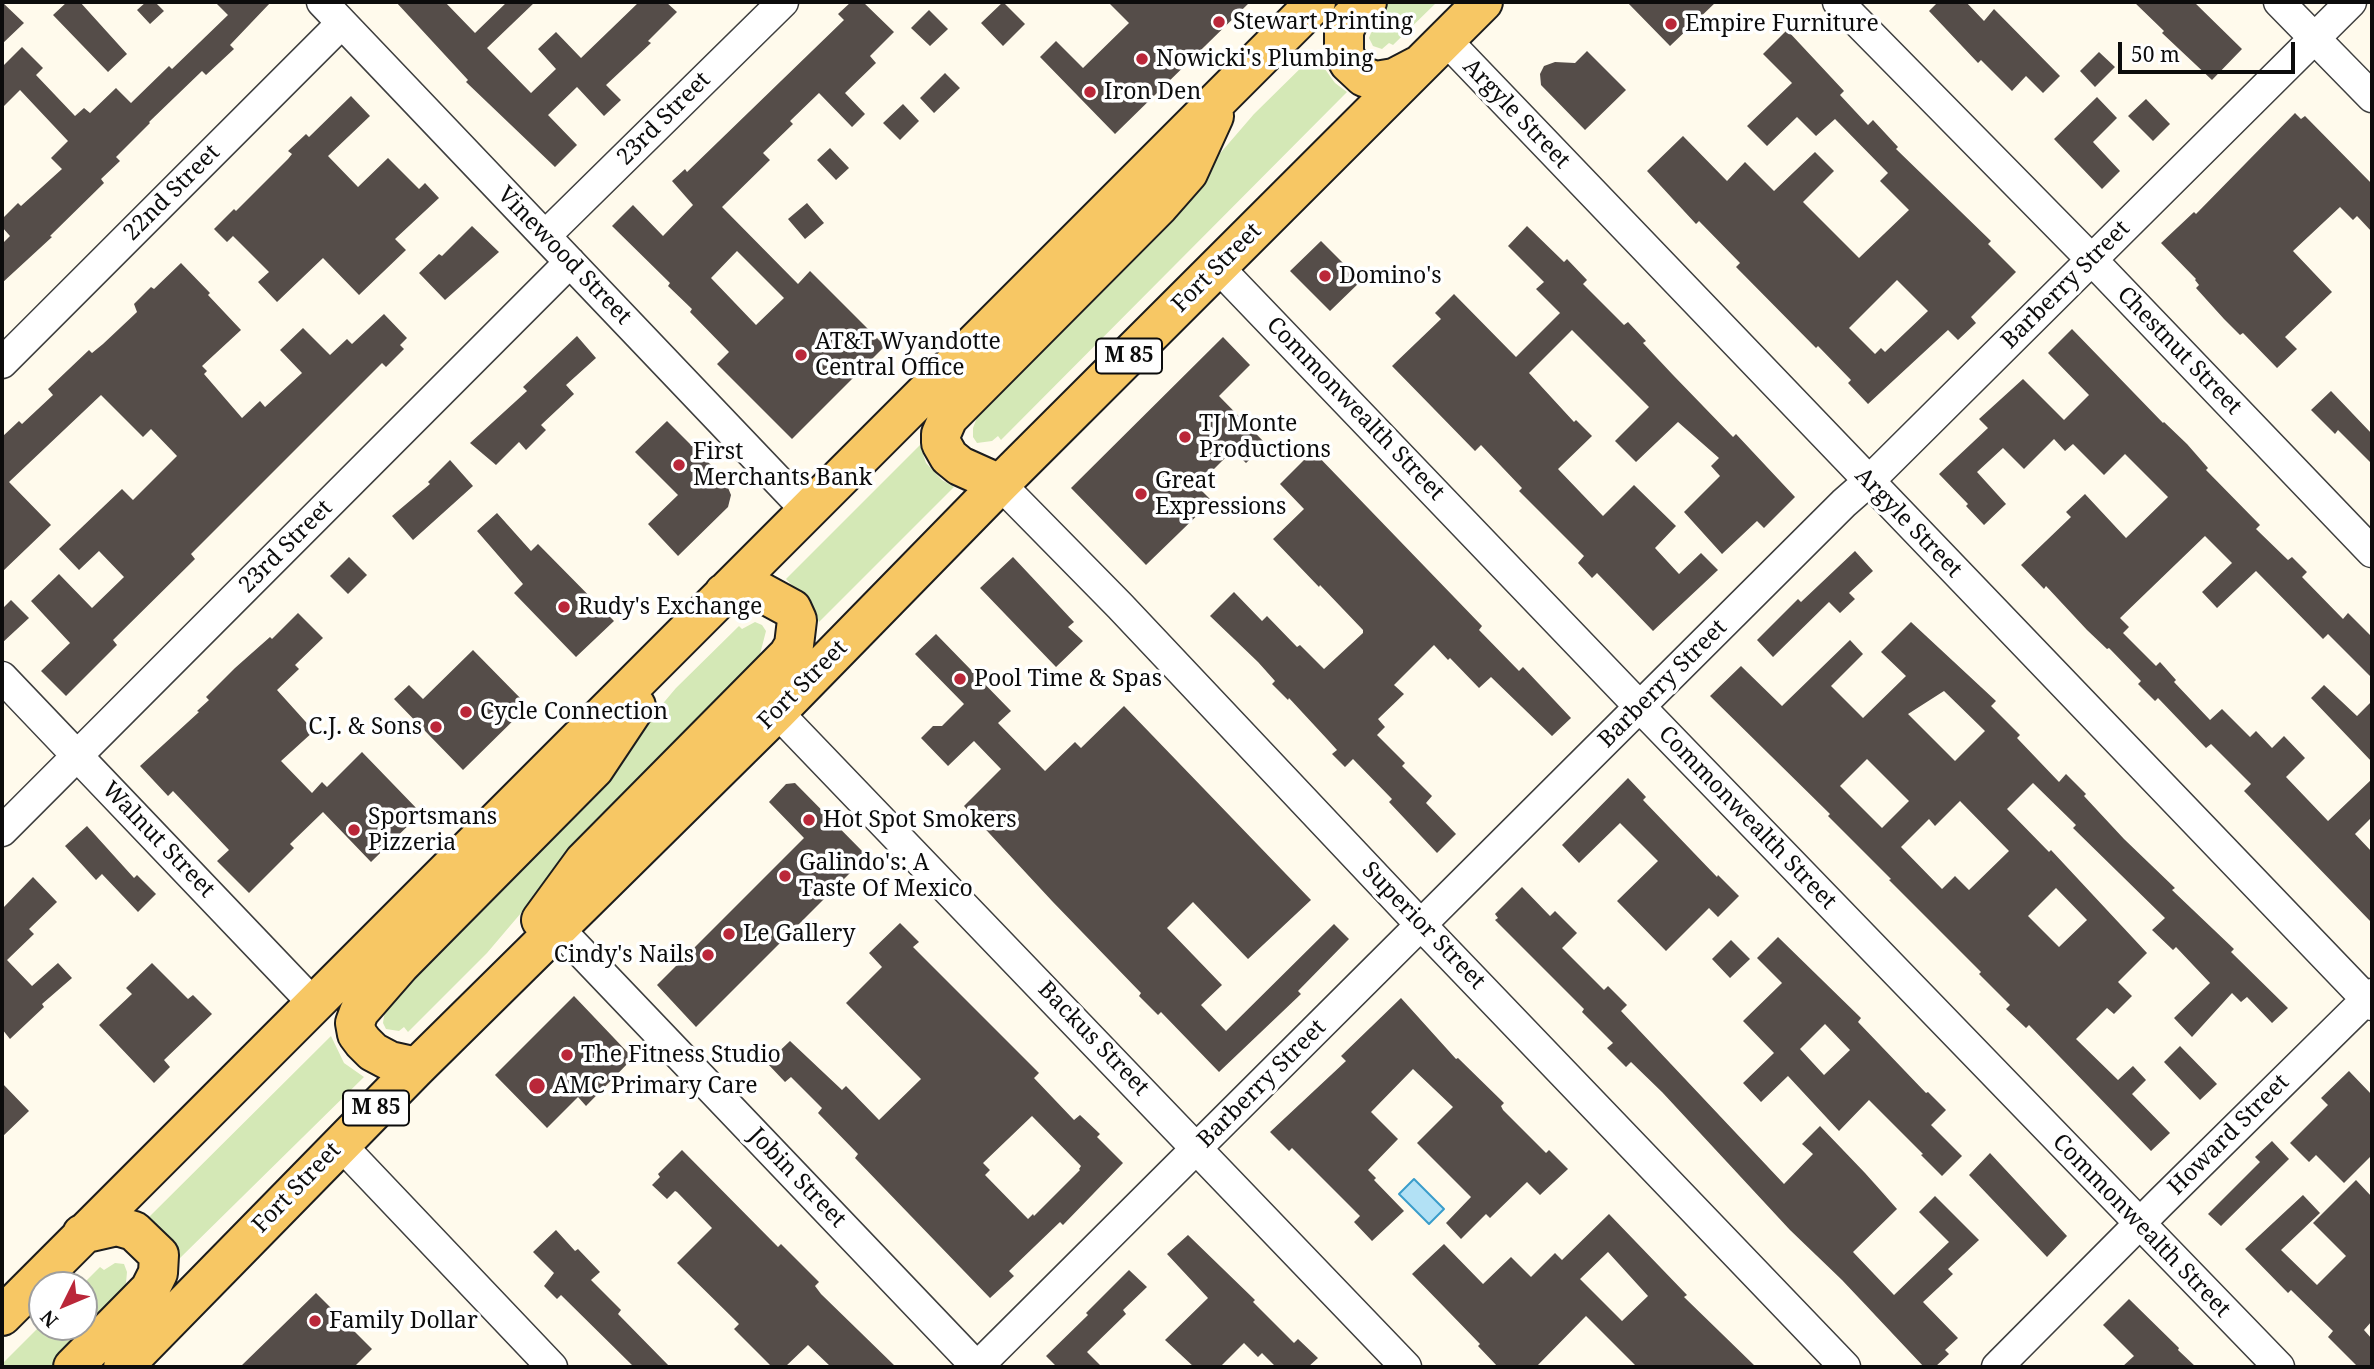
<!DOCTYPE html>
<html>
<head>
<meta charset="utf-8">
<style>
	body { margin:0 }
	#map { position:relative; width:2374px; height:1369px; overflow:hidden; background:#fffaec; font-family:"Noto Serif",serif }
	canvas { display:block }
	.frame { position:absolute; inset:0; border:4px solid #0c0c0c; pointer-events:none }
	.north { position:absolute; left:28px; top:1271px; width:70px; height:70px; box-sizing:border-box; background:#fff; border:2px solid #9e9e9e; border-radius:50%; rotate:227deg; font-size:19px; font-weight:700; line-height:28px; text-align:center; color:#0c0c0c }
	.north::after { content:''; display:block; margin:auto; width:24px; height:32px; background:#ba2739; clip-path:polygon(50% 0,100% 100%,50% 72%,0 100%) }
	.scale { position:absolute; left:2118px; top:42px; width:177px; height:32px; box-sizing:border-box; border:4px solid #0c0c0c; border-top:0; padding-left:9px; font-size:21px; line-height:24px; white-space:nowrap; color:#0c0c0c; -webkit-text-stroke:5px #fff; paint-order:stroke }
</style>
</head>
<body>
<div id="map">
<canvas width="2374" height="1369"></canvas>
<div class="frame"></div>
<div class="north">N</div>
<div class="scale">50 m</div>
</div>
<script>
const ctx = document.querySelector('canvas').getContext('2d');
ctx.lineJoin = 'round';
function fill(path, color) { ctx.fillStyle = color; ctx.fill(path, 'evenodd'); }
const shape = rows => new Path2D(rows.map(r => 'M' + r).join(''));
function strokePath(path, color, width, dash) { ctx.strokeStyle = color; ctx.lineWidth = width; ctx.lineCap = dash ? 'butt' : 'round'; ctx.setLineDash(dash || []); ctx.stroke(path); }
function label(font, color, halo, rows, align = 'center') {
  ctx.font = font + ' "Noto Serif",serif'; ctx.lineWidth = 7; ctx.setLineDash([]); ctx.textBaseline = 'middle'; ctx.strokeStyle = halo; ctx.fillStyle = color; for (const [text, x, y, turn = 0] of rows) {
    ctx.save(); ctx.translate(x, y); ctx.rotate((+turn || 0) * Math.PI / 180); ctx.textAlign = isNaN(turn) ? turn : align; if (halo) ctx.strokeText(text, 0, 0); ctx.fillText(text, 0, 0); ctx.restore();
  }
}
const green = shape([
	[1383,2,1437,2,1393,45,1389,43,1382,49,1373,46,1369,38],
	[1317,52,1322,65,1335,83,1347,92,1001,440,998,436,992,441,977,443,973,437,973,428,981,407,1179,201,1254,114],
	[920,445,926,463,942,480,954,487,819,622,814,608,786,579],
	[755,622,762,625,766,631,759,658,572,853,487,953,408,1032,404,1027,399,1031,386,1029,383,1023,385,1009,589,791,676,688,739,626,742,629],
	[331,1036,344,1063,364,1077,179,1259,175,1245,167,1234,147,1219],
	[115,1263,124,1264,127,1272,126,1283,121,1296,59,1367,2,1367,4,1362,42,1324,42,1327,84,1327,84,1285,82,1285,100,1267,104,1270]
]);
const water = shape([
	[1414,1179,1444,1209,1429,1224,1399,1194,1414,1179]
]);
const building = shape([
	[2,2,24,23,2,44],
	[67,2,80,2,127,54,108,72,53,15],
	[146,2,155,2,164,11,150,24,137,10],
	[215,2,271,2,230,45,234,49,206,75,202,71,149,122,150,123,116,157,120,161,101,179,104,183,50,236,52,237,2,283,2,244,10,236,2,227,2,219,18,203,21,206,62,169,51,158,68,141,20,90,2,108,2,67,22,47,43,68,36,75,75,116,84,108,90,113,116,88,131,103,169,66,172,69,228,15],
	[396,2,445,2,475,33,507,2,535,2,487,48,531,93,556,69,538,49,556,32,581,58,639,2,666,2,677,12,648,41,651,43,606,85,621,100,604,116,577,87,548,115,577,145,555,167,466,82,468,80],
	[851,2,863,2,894,32,870,56,876,63,845,93,865,114,852,127,819,93,790,121,793,124,763,153,770,160,722,207,798,284,810,271,885,346,792,439,717,364,729,352,690,312,692,309,668,286,670,283,612,226,633,205,663,236,693,205,672,181,685,169,687,172,844,20,838,14],
	[737,251,784,298,756,325,711,278],
	[1003,2,1025,24,1003,46,981,23],
	[1108,2,1250,2,1115,134,1040,57,1056,41,1083,68,1129,23],
	[1627,2,1716,2,1670,46],
	[1938,2,1966,2,1984,21,1994,9,2060,76,2043,93,2026,76,2012,91,1981,60,1978,63,1929,11],
	[2134,2,2194,2,2242,49,2212,80,2162,33,2164,31],
	[929,10,948,29,930,46,911,28],
	[1787,30,1844,91,1840,95,1868,125,1873,120,1898,147,1896,149,1991,241,1988,244,2016,272,1971,317,1976,323,1958,340,1948,330,1868,404,1848,383,1851,380,1818,346,1816,348,1736,267,1740,263,1699,221,1696,224,1647,171,1683,136,1727,181,1745,162,1774,191,1815,152,1834,171,1803,202,1859,258,1909,210,1880,181,1888,173,1835,119,1816,136,1797,117,1767,146,1747,126,1792,83,1763,54],
	[1897,280,1928,311,1885,352,1881,348,1875,354,1849,328],
	[1587,51,1626,90,1585,130,1541,85,1540,74,1544,66,1555,62,1575,63],
	[2099,52,2115,67,2095,87,2080,71],
	[945,73,960,88,934,113,920,98],
	[351,96,370,116,328,156,358,187,388,158,419,189,425,183,439,198,395,239,406,250,359,295,323,258,277,302,258,282,269,272,233,236,227,242,214,229,234,209,236,211,288,159,292,154,288,151,306,134,309,137],
	[2097,97,2117,118,2093,142,2120,171,2102,189,2054,139],
	[2146,99,2170,124,2153,141,2128,116],
	[903,104,919,121,900,140,883,123],
	[2295,113,2301,119,2305,116,2372,184,2372,232,2357,216,2353,220,2340,207,2293,251,2332,292,2285,337,2297,349,2277,368,2243,333,2240,335,2224,319,2196,288,2199,285,2195,280,2196,279,2161,243,2194,212,2196,214],
	[830,148,849,168,836,180,817,160],
	[807,203,824,223,805,239,788,219],
	[472,226,499,252,445,300,419,273,439,254,442,256],
	[1527,226,1564,262,1567,259,1587,280,1583,284,1624,325,1628,322,1646,341,1643,343,1673,375,1733,437,1736,434,1795,497,1764,528,1757,521,1722,554,1684,512,1720,476,1711,466,1719,458,1678,422,1636,462,1615,441,1649,407,1572,330,1529,373,1574,422,1576,420,1592,436,1558,469,1603,516,1634,485,1676,526,1655,548,1679,574,1701,553,1718,570,1653,631,1597,573,1592,578,1578,563,1584,556,1519,491,1522,488,1481,445,1475,451,1392,366,1441,319,1435,313,1454,294,1516,357,1560,313,1536,289,1544,282,1508,246],
	[1321,241,1361,281,1330,311,1290,271],
	[181,263,210,293,208,295,241,330,202,366,207,371,204,374,242,418,260,401,265,407,302,373,280,350,303,328,330,355,347,339,352,344,384,314,407,338,400,345,404,349,386,367,382,363,191,554,195,559,113,640,117,645,66,696,41,671,70,643,31,601,59,574,92,608,124,577,99,551,79,570,59,549,122,489,133,500,177,456,151,429,143,437,101,395,9,482,51,525,2,572,2,437,19,421,22,424,53,395,48,389,89,350,92,353,103,344,137,312,134,304,151,287,154,289],
	[2072,329,2163,423,2164,422,2187,444,2208,468,2206,470,2260,525,2256,529,2288,560,2292,557,2307,572,2302,577,2343,619,2348,613,2372,637,2372,678,2328,634,2323,639,2256,571,2217,608,2202,592,2232,563,2205,536,2120,618,2129,627,2123,633,2156,666,2160,662,2176,680,2174,682,2210,720,2222,709,2250,737,2256,731,2272,748,2284,736,2305,758,2286,777,2328,821,2372,779,2372,817,2355,834,2372,852,2372,923,2244,791,2251,784,2211,744,2206,748,2158,698,2155,701,2138,684,2141,681,2109,648,2107,649,2087,630,2046,586,2044,589,2021,565,2071,517,2066,512,2085,494,2126,538,2168,497,2125,454,2104,475,2073,444,2065,451,2054,439,2024,469,2003,448,1977,472,2006,504,1984,525,1966,506,1968,504,1939,474,1988,428,1979,419,2023,379,2064,420,2089,395,2048,353],
	[577,336,596,358,566,385,574,394,541,425,546,430,526,450,519,442,496,465,470,443,527,391,523,387],
	[1223,337,1250,365,1219,396,1266,444,1246,463,1233,450,1197,486,1212,501,1146,565,1071,488],
	[2331,391,2372,434,2372,464,2338,430,2335,434,2311,410],
	[667,421,724,478,731,495,728,507,678,556,648,524,678,495,635,452],
	[1313,451,1482,626,1479,630,1519,671,1523,667,1571,718,1552,736,1491,677,1479,688,1450,658,1448,660,1434,645,1394,685,1404,694,1378,719,1385,727,1377,735,1405,763,1402,766,1432,796,1426,803,1456,834,1437,853,1389,802,1392,799,1353,759,1345,767,1332,754,1337,750,1327,739,1289,698,1288,700,1272,684,1275,681,1258,662,1210,616,1234,592,1262,621,1267,616,1297,647,1300,645,1324,669,1363,633,1363,630,1320,585,1319,587,1273,539,1304,509,1280,484],
	[450,460,473,486,413,540,392,516,430,484,428,482],
	[497,513,531,551,538,544,614,621,576,657,514,593,523,584,477,531],
	[1855,551,1873,571,1849,593,1855,599,1840,613,1829,602,1773,657,1757,640,1798,599,1801,602],
	[349,557,367,575,348,594,330,576],
	[1013,557,1074,622,1068,627,1083,641,1056,667,980,588],
	[11,600,29,618,2,643,2,609],
	[298,613,323,638,295,665,299,669,277,690,314,731,281,761,312,793,322,782,327,787,362,752,421,813,371,862,323,812,290,844,294,848,249,893,217,861,229,850,173,791,168,796,140,766,199,712,197,711,209,700,206,697,235,668,270,637,272,639],
	[1911,622,1996,701,1991,706,2020,735,2017,738,2059,782,2066,774,2086,794,2084,796,2124,839,2175,888,2172,890,2234,949,2231,952,2288,1008,2272,1023,2247,997,2241,1002,2232,993,2192,1037,2174,1018,2210,983,2176,947,2173,950,2152,930,2165,918,2073,828,2076,825,2033,783,2007,809,2049,852,2051,850,2147,953,2118,982,2132,996,2114,1014,2107,1008,2076,1039,2118,1080,2133,1066,2146,1080,2132,1094,2170,1133,2151,1151,2029,1025,2026,1028,2006,1009,2010,1005,1979,974,1981,972,1889,880,1891,879,1828,816,1830,814,1710,696,1741,666,1782,706,1850,640,1863,654,1831,686,1863,718,1906,676,1881,652],
	[1944,691,1985,731,1955,761,1908,714],
	[1867,759,1909,801,1882,828,1840,786],
	[1960,801,2009,851,1969,890,1955,876,1942,889,1901,847,1929,819,1935,826],
	[2056,888,2087,920,2059,947,2028,916],
	[936,634,1011,711,998,723,1045,771,1075,742,1081,748,1124,706,1311,900,1248,959,1193,902,1167,928,1222,985,1201,1005,1226,1031,1334,924,1349,939,1298,991,1301,994,1219,1072,1161,1012,1158,1015,1139,996,1141,993,1052,901,964,806,1001,769,974,741,948,766,921,738,933,726,942,726,964,704,915,654],
	[473,650,528,706,463,770,394,699,409,685,423,699],
	[2324,685,2357,716,2372,701,2372,762,2311,698],
	[1628,778,1646,797,1643,800,1717,877,1718,875,1739,896,1718,917,1709,908,1666,951,1617,901,1658,861,1620,823,1579,863,1562,845],
	[795,783,867,856,696,1027,657,985,804,838,769,802,786,784],
	[87,826,134,878,137,875,156,894,138,912,102,874,96,880,65,846],
	[33,877,57,902,29,929,34,934,7,960,32,986,58,963,72,978,42,1004,44,1007,10,1039,2,1029,2,909],
	[1522,887,1550,916,1555,911,1577,933,1562,948,1604,990,1608,986,1627,1005,1621,1011,1784,1184,1813,1154,1802,1144,1820,1126,1865,1173,1897,1209,1853,1252,1894,1295,1949,1242,1919,1212,1935,1196,1979,1240,1948,1269,1953,1274,1923,1302,1958,1338,1945,1350,1949,1354,1935,1367,1924,1367,1842,1280,1790,1230,1662,1092,1631,1062,1626,1067,1607,1048,1613,1043,1582,1012,1584,1009,1495,920,1498,918,1495,914],
	[900,923,919,942,913,947,1039,1073,1034,1078,1074,1120,1080,1115,1100,1134,1097,1137,1123,1163,1063,1225,1060,1222,1009,1271,1014,1276,990,1298,855,1158,858,1154,818,1113,822,1108,791,1077,785,1082,767,1063,790,1041,842,1090,846,1086,879,1120,921,1079,846,1003,882,967,869,953],
	[1032,1116,1081,1166,1079,1169,1080,1170,1034,1216,1033,1214,1028,1219,985,1175,990,1170,983,1163],
	[1778,937,1861,1018,1858,1022,1926,1093,1928,1092,1946,1110,1931,1125,1962,1156,1942,1176,1921,1155,1923,1154,1869,1100,1839,1131,1788,1076,1761,1102,1743,1083,1774,1053,1743,1021,1782,983,1757,958],
	[1825,1024,1850,1050,1824,1075,1800,1049],
	[1731,940,1750,959,1730,978,1712,959],
	[152,963,188,999,193,995,212,1014,164,1060,170,1067,154,1083,99,1025,132,994,126,988],
	[574,996,633,1058,586,1106,578,1097,547,1128,495,1075],
	[1401,998,1456,1059,1458,1058,1504,1103,1501,1106,1503,1110,1546,1153,1549,1150,1568,1169,1540,1195,1527,1182,1490,1218,1486,1214,1461,1239,1446,1223,1471,1197,1417,1143,1453,1107,1413,1069,1371,1112,1398,1139,1368,1170,1376,1178,1374,1180,1404,1211,1372,1241,1354,1222,1360,1216,1292,1148,1289,1151,1270,1132,1346,1061,1341,1056],
	[2180,1046,2217,1084,2200,1100,2164,1062],
	[2349,1071,2372,1095,2372,1155,2344,1183,2316,1155,2309,1162,2290,1143,2328,1105,2321,1098],
	[2,1083,29,1111,2,1137],
	[2272,1141,2289,1159,2221,1226,2208,1214,2260,1162,2255,1157],
	[682,1150,778,1247,781,1244,819,1282,815,1286,821,1294,896,1367,831,1367,808,1345,785,1367,772,1367,734,1329,739,1324,677,1263,712,1228,677,1192,675,1191,667,1199,652,1185,660,1177,658,1174],
	[1990,1153,2067,1236,2047,1257,1969,1175],
	[2356,1180,2372,1197,2372,1321,2364,1330,2372,1339,2372,1367,2358,1367,2328,1337,2333,1331,2291,1290,2288,1293,2245,1249,2303,1195,2320,1213,2281,1250,2317,1285,2346,1256,2313,1223],
	[1609,1214,1687,1295,1684,1297,1756,1367,1637,1367,1586,1316,1536,1367,1498,1367,1478,1346,1480,1344,1412,1274,1444,1244,1483,1284,1511,1257,1531,1277,1555,1253,1562,1260],
	[1608,1252,1648,1296,1622,1321,1580,1279],
	[556,1230,575,1251,578,1249,600,1272,591,1280,621,1310,618,1314,670,1367,634,1367,561,1295,557,1299,544,1286,554,1273,533,1252],
	[1188,1235,1255,1300,1253,1302,1294,1343,1298,1339,1318,1358,1308,1367,1276,1367,1262,1353,1258,1357,1244,1343,1220,1367,1194,1367,1165,1340,1208,1298,1167,1254],
	[1129,1270,1147,1287,1123,1310,1126,1314,1087,1352,1102,1367,1057,1367,1046,1356,1088,1315,1086,1313],
	[316,1293,372,1349,354,1367,240,1367],
	[2129,1299,2179,1348,2178,1350,2196,1367,2122,1367,2134,1356,2103,1325]
]);
const minor = shape([
	[322,2,806,510],
	[1838,2,2092,260,2372,552],
	[2279,2,2372,97],
	[1446,40,2372,1005],
	[545,236,783,2],
	[1218,267,1640,707,2279,1367],
	[2,363,342,23],
	[1000,484,1120,606,1421,925,1845,1367],
	[2,677,314,1004],
	[777,712,1406,1367],
	[2,831,570,262],
	[558,928,977,1367,1844,503,1868,482,2351,2],
	[340,1144,552,1367],
	[1997,1367,2160,1203,2372,994]
]);
const major = shape([
	[1367,2,1349,20,1344,31,1344,54,1349,63,1364,77,1376,81,1394,78,1417,66],
	[1000,484,960,466,949,457,941,443,941,434,948,418,1159,206,1188,173,1214,116],
	[541,920,584,861,788,655,794,645,797,620,792,609,759,591,748,588,724,593],
	[417,1067,390,1061,373,1052,363,1042,357,1034,355,1023,359,1012,400,965,594,769,636,706],
	[2,1316,1316,2],
	[73,1367,150,1289,158,1273,159,1255,134,1231,117,1226,82,1234],
	[123,1367,417,1067,777,712,1000,484,1483,2]
]);
const markers = [
	[1219,22,7,"#ba2739"],
	[1671,24,7,"#ba2739"],
	[1142,59,7,"#ba2739"],
	[1090,92,7,"#ba2739"],
	[1325,276,7,"#ba2739"],
	[801,355,7,"#ba2739"],
	[1185,437,7,"#ba2739"],
	[679,465,7,"#ba2739"],
	[1141,494,7,"#ba2739"],
	[564,607,7,"#ba2739"],
	[960,679,7,"#ba2739"],
	[466,712,7,"#ba2739"],
	[436,727,7,"#ba2739"],
	[809,820,7,"#ba2739"],
	[354,830,7,"#ba2739"],
	[785,876,7,"#ba2739"],
	[729,934,7,"#ba2739"],
	[708,955,7,"#ba2739"],
	[567,1055,7,"#ba2739"],
	[537,1086,9,"#ba2739"],
	[315,1321,7,"#ba2739"]
];
const shields = [
	[1129,356,66],
	[376,1108,66]
];
const shieldNames = [
	["M 85",1129,356],
	["M 85",376,1108]
];
const poiNames = [
	["Stewart Printing",1233,22],
	["Empire Furniture",1685,24],
	["Nowicki's Plumbing",1156,59],
	["Iron Den",1104,92],
	["Domino's",1339,276],
	["AT&T Wyandotte",815,342],
	["Central Office",815,368],
	["TJ Monte",1199,424],
	["Productions",1199,450],
	["First",693,452],
	["Merchants Bank",693,478],
	["Great",1155,481],
	["Expressions",1155,507],
	["Rudy's Exchange",578,607],
	["Pool Time & Spas",974,679],
	["Cycle Connection",480,712],
	["C.J. & Sons",422,727,"right"],
	["Sportsmans",368,817],
	["Pizzeria",368,843],
	["Hot Spot Smokers",823,820],
	["Galindo's: A",799,863],
	["Taste Of Mexico",799,889],
	["Le Gallery",743,934],
	["Cindy's Nails",694,955,"right"],
	["The Fitness Studio",581,1055],
	["AMC Primary Care",553,1086],
	["Family Dollar",329,1321]
];
const streetNames = [
	["Argyle Street",1516,114,46],
	["23rd Street",664,119,-45],
	["22nd Street",172,193,-45],
	["Vinewood Street",564,256,46],
	["Fort Street",1217,268,-45],
	["Barberry Street",2066,285,-45],
	["Chestnut Street",2179,351,46],
	["Commonwealth Street",1355,409,46],
	["Argyle Street",1908,523,46],
	["23rd Street",286,547,-45],
	["Barberry Street",1663,684,-45],
	["Fort Street",803,685,-45],
	["Commonwealth Street",1747,818,46],
	["Walnut Street",158,840,46],
	["Superior Street",1423,926,46],
	["Backus Street",1093,1039,46],
	["Barberry Street",1262,1084,-45],
	["Howard Street",2229,1135,-45],
	["Jobin Street",797,1178,46],
	["Fort Street",297,1188,-46],
	["Commonwealth Street",2141,1226,46]
];
fill(green, '#d4e8b6');
fill(water, '#b2e1f5');
strokePath(water, '#3a9dcb', 2);
fill(building, '#554d49');
strokePath(minor, '#3f3f3f', 33);
strokePath(major, '#1d1d1d', 42);
strokePath(minor, '#fff', 30);
strokePath(major, '#f7c764', 38);
for (const [x, y, r, color] of markers) { const dot = new Path2D(); dot.arc(x, y, r, 0, 2 * Math.PI); ctx.fillStyle = color; ctx.fill(dot); strokePath(dot, '#fff', 2.5); }
for (const [x, y, w] of shields) { const box = new Path2D(); box.roundRect(x - w / 2, y - 17.5, w, 35, 5); ctx.fillStyle = '#fff'; ctx.fill(box); strokePath(box, '#0c0c0c', 2); }
label('bold 21px', '#0c0c0c', null, shieldNames);
label('23px', '#0c0c0c', '#fff', poiNames, 'left');
label('23px', '#0c0c0c', '#fff', streetNames);
</script>
</body>
</html>
